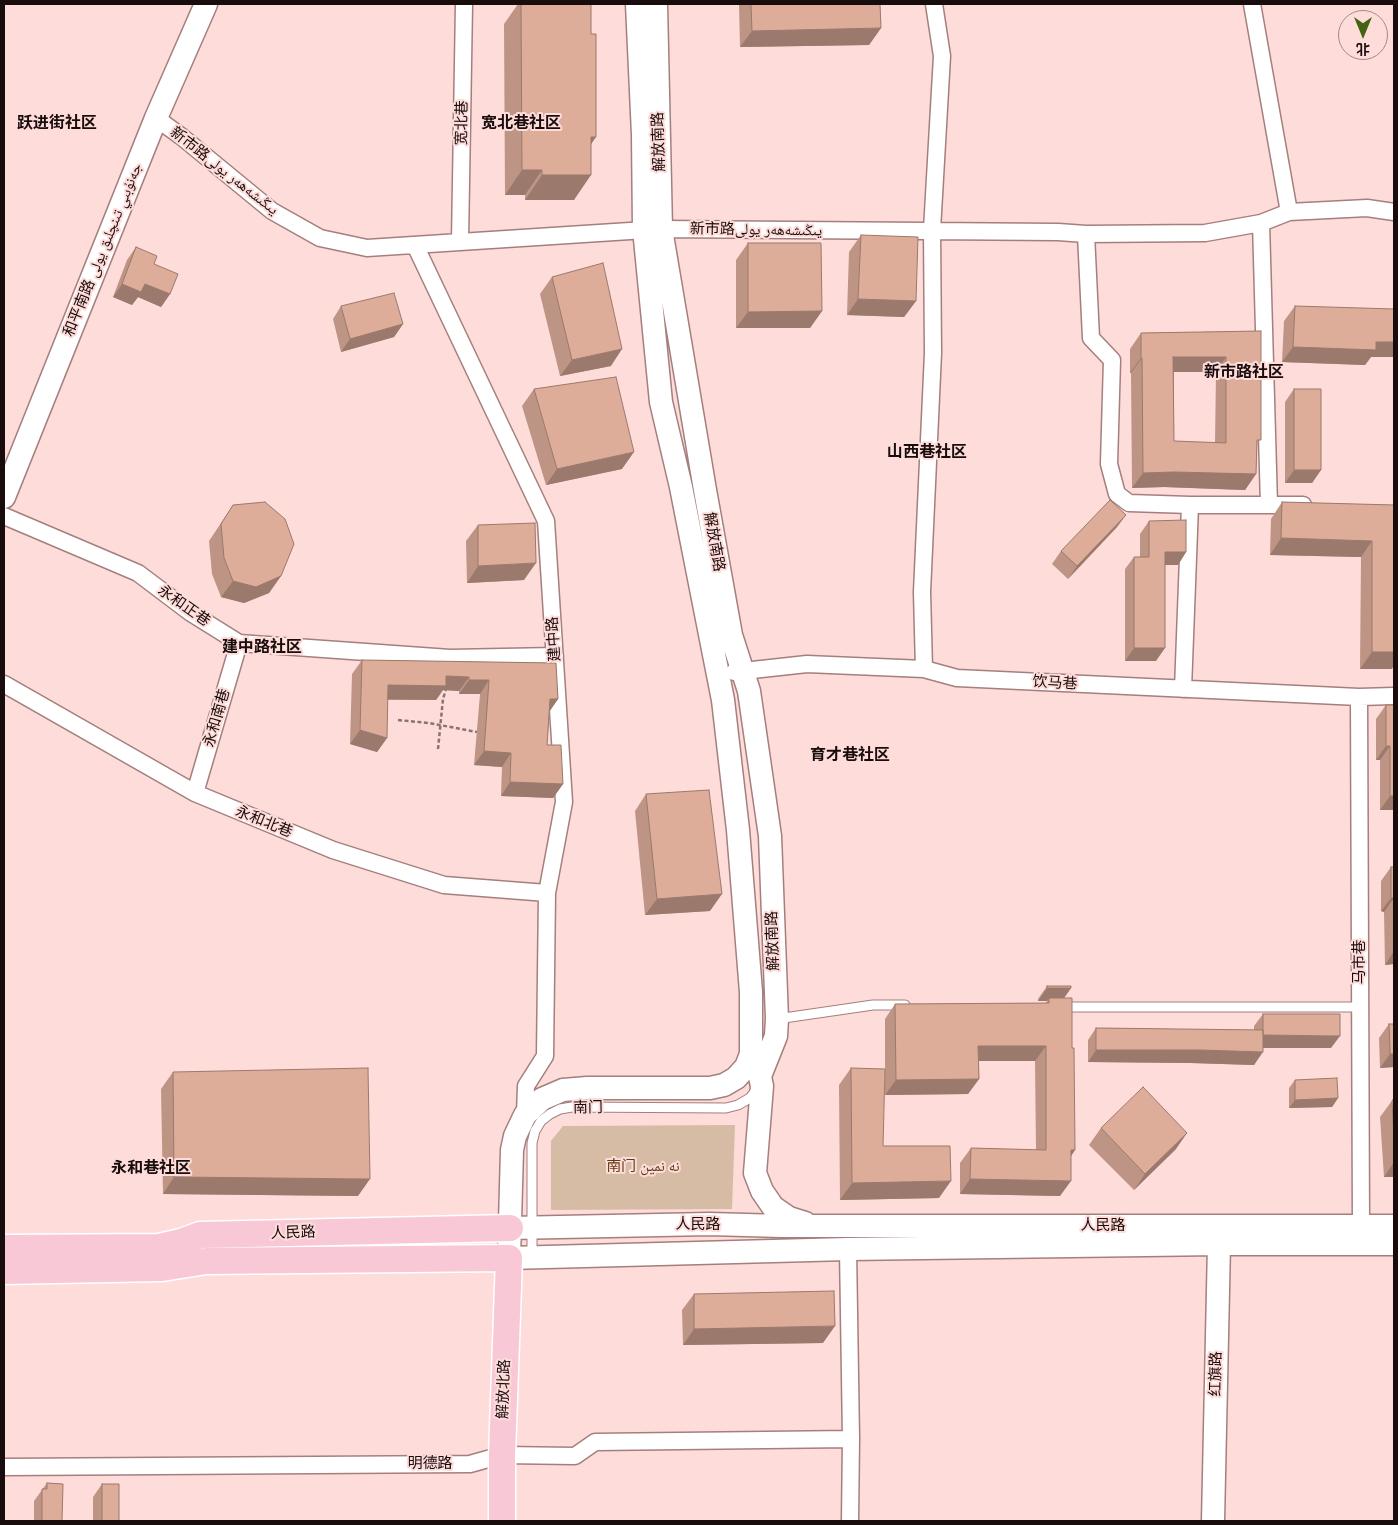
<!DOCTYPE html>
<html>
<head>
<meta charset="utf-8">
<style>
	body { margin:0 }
	#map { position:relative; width:1398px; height:1525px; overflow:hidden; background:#fddcda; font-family:"PT Sans","Noto Sans SC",sans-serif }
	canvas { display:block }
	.frame { position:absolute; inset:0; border:5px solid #190c0c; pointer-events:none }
	.north { position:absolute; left:1338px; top:10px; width:50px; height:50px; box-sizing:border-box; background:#fddcda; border:1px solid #a28988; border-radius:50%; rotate:180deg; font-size:14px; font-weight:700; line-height:20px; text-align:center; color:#190c0c }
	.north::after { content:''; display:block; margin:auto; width:18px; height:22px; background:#456214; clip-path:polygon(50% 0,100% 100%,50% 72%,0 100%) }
</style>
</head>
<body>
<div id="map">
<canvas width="1398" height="1525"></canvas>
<div class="frame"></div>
<div class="north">北</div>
</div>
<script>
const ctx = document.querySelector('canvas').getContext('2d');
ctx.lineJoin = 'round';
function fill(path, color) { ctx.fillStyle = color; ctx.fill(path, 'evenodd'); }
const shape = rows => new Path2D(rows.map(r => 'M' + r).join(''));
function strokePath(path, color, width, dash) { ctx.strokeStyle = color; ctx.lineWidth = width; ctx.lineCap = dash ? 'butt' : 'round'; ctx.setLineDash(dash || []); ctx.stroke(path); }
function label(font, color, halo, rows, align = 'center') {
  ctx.font = font + ' "PT Sans","Noto Naskh Arabic","Noto Sans SC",sans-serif'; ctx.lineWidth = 4; ctx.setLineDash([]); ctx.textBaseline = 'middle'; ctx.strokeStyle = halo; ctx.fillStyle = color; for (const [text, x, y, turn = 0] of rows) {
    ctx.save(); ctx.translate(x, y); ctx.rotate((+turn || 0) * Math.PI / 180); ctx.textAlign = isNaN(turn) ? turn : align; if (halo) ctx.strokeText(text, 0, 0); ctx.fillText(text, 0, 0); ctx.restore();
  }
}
const green = shape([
	[735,1125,732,1209,551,1210,551,1141,563,1126]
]);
const path = shape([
	[398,720,429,723,477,732],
	[438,749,443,699,446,689]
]);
const lane = shape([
	[1060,1007,1360,1007],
	[777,1019,873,1005,905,1005],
	[532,1257,532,1143,535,1131,541,1121,550,1114,560,1109,572,1107,726,1108,738,1105,750,1098,757,1089]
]);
const street = shape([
	[1252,4,1289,212],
	[156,118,182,137,272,211,320,238,367,248,661,229,1058,232,1086,234,1205,233,1261,223,1289,212,1367,208,1394,212],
	[1261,223,1269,505,1303,505],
	[1086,234,1091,338,1112,360,1109,464,1117,494,1129,503,1190,505],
	[460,241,464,4],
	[415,245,546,521,564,802,547,893,545,1056,526,1086,525,1115],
	[4,516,138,573,191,613,239,643,450,658,555,656],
	[924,669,922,592,933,353,932,230,942,56,934,4],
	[734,672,807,664,924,669,957,678,1359,697,1394,696],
	[4,684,195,793,333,850,444,885,547,893],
	[1183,689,1190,505,1269,505],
	[1359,697,1361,1226],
	[195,793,239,643],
	[848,1249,851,1439,850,1521],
	[4,1467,470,1464,502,1455,575,1456,595,1442,851,1439]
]);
const secondary = shape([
	[637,4,643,135,644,229,661,402,681,487,723,700,738,830,751,992,751,1054,746,1067,736,1078,724,1085,710,1088,587,1088,563,1090,542,1099,525,1115,515,1136,512,1150,509,1258,848,1249,1219,1244,1394,1244],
	[656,4,661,229,705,490,731,635,749,691,770,836,777,1019,776,1036,760,1076],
	[4,497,156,118,206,4],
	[757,1063,762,1086,755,1173,762,1191,773,1207,789,1218,805,1223],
	[510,1228,709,1224,782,1226,1394,1226],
	[1213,1521,1219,1244,1220,1230]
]);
const primary = shape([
	[4,1248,159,1247,181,1242,200,1235,510,1228],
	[4,1271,162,1268,206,1261,509,1258,502,1455,502,1521]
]);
const wall = shape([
	[518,4,591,4,591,144,574,200,525,200,525,195,505,195,504,24],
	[739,4,880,4,881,28,869,45,740,47],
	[861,235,916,301,904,317,847,315,849,252],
	[748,243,822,311,810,328,736,328,736,260],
	[136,247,154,264,170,294,161,307,138,297,132,305,113,297,127,260],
	[552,277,611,366,560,376,540,294],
	[341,306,403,324,394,337,341,352,333,319],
	[1295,306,1394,357,1371,357,1365,365,1282,362,1284,321],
	[1261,331,1256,474,1245,490,1164,487,1132,488,1131,373,1130,373,1130,349,1141,333],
	[1174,372,1216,372,1215,443,1174,441],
	[534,389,622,469,546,485,522,406],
	[1294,389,1321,470,1312,483,1285,483,1285,402],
	[1282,502,1394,505,1392,669,1360,669,1361,557,1270,555,1271,519],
	[233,505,281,576,269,593,244,603,221,597,212,574,209,541],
	[1149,521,1186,552,1178,565,1165,565,1156,661,1125,661,1125,569,1134,557,1140,557,1140,534],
	[478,525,524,580,467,583,466,541],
	[1117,527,1068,579,1052,564,1061,551],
	[362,660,556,663,558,699,550,711,547,745,563,784,553,798,501,796,502,767,474,765,480,694,459,694,459,691,443,690,436,700,387,700,387,738,377,752,350,744,352,674],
	[1386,705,1394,705,1394,810,1380,810,1380,760,1376,760,1376,719],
	[646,794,710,911,645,915,635,811],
	[1391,867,1394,867,1394,964,1385,965,1384,912,1381,911,1381,881],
	[1047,986,1071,988,1064,998,1072,1048,1075,1150,1071,1156,1060,1196,960,1194,960,1163,971,1148,1036,1150,1035,1061,979,1061,979,1079,968,1094,885,1095,885,1019,895,1004,1046,1003,1047,1001,1038,1001,1038,999],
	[1263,1014,1331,1048,1263,1048,1254,1065,1191,1063,1088,1062,1088,1040,1096,1028,1254,1030,1254,1026],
	[1389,1024,1394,1067,1380,1068,1379,1038],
	[851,1068,883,1146,939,1198,840,1200,839,1085],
	[173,1072,358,1196,163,1194,161,1089],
	[1295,1080,1338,1098,1332,1107,1289,1108,1289,1088],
	[1394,1098,1394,1177,1384,1177,1380,1117],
	[1101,1128,1176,1149,1134,1190,1089,1145],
	[694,1294,823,1343,683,1345,682,1310],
	[47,1483,62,1521,34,1521,34,1501],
	[102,1484,119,1521,93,1521,93,1497]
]);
const shadedWall = shape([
	[881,28,869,45,740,47,752,31],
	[591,137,596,137,579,162],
	[522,170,542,170,525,195,505,195],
	[542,175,591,175,574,200,525,200],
	[122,284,145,284,170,294,161,307,138,297,132,305,113,297],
	[858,299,916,301,904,317,847,315],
	[822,311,810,328,736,328,748,312],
	[403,324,394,337,341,352,350,339],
	[1376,342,1394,342,1394,357,1371,357,1365,365,1282,362,1293,347],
	[622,349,611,366,560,376,572,360],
	[1173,357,1226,357,1216,372,1163,372],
	[1141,358,1142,358,1131,373,1130,373],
	[634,452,622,469,546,485,557,469],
	[1294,470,1321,470,1312,483,1285,483],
	[1174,472,1256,474,1245,490,1164,487,1132,488,1143,473],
	[1126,515,1117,527,1068,579,1077,566],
	[1281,538,1372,541,1361,557,1270,555],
	[1165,552,1186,552,1178,565,1156,565],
	[536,563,524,580,467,583,478,566],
	[281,576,269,593,244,603,221,597,233,581],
	[1134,648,1165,648,1156,661,1125,661],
	[1372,652,1394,652,1394,665,1392,669,1360,669],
	[446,676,469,677,459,691,443,690,436,700,378,699,388,685],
	[469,680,489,680,480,694,459,694],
	[550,699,558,699,548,713],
	[360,730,387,738,377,752,350,744],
	[1386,746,1390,746,1380,760,1376,760],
	[484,751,511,753,502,767,474,765],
	[510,782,563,784,553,798,501,796],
	[1390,796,1394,796,1394,810,1380,810],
	[722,894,710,911,645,915,657,899],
	[1391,898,1394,898,1384,912,1381,911],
	[1394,951,1394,964,1385,965],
	[1047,988,1071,988,1062,1001,1049,998,1047,1001,1038,1001],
	[1263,1035,1340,1036,1331,1048,1254,1048],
	[978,1046,1046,1046,1035,1061,968,1061],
	[1096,1050,1200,1050,1263,1052,1254,1065,1191,1063,1088,1062],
	[1390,1054,1394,1054,1394,1067,1380,1068],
	[979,1079,968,1094,885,1095,896,1080],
	[1338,1098,1332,1107,1289,1108,1295,1100],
	[1187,1133,1176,1149,1134,1190,1145,1174],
	[1071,1150,1075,1150,1065,1165],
	[1394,1162,1394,1177,1384,1177],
	[174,1177,370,1179,358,1196,163,1194],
	[970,1179,1071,1181,1060,1196,960,1194],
	[951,1181,939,1198,840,1200,852,1183],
	[835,1326,823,1343,683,1345,694,1329]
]);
const building = shape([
	[521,4,591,4,591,34,596,34,596,137,591,137,591,175,542,175,542,170,522,170,521,4],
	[751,4,880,4,881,28,752,31,751,4],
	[861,235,918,237,916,301,858,299,861,235],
	[748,243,821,243,822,311,748,312,748,243],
	[136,247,157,256,154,264,178,274,170,294,145,284,141,292,122,284,136,247],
	[603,263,622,349,572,360,552,277,603,263],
	[394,293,403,324,350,339,341,306,394,293],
	[1295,306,1394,309,1394,342,1376,342,1376,350,1293,347,1295,306],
	[1261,331,1261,440,1257,440,1256,474,1174,472,1143,473,1142,358,1141,358,1141,333,1261,331],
	[1173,357,1226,357,1226,443,1174,441,1173,357],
	[616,377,634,452,557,469,534,389,616,377],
	[1294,389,1321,389,1321,470,1294,470,1294,389],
	[1110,500,1126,515,1077,566,1061,551,1110,500],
	[265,502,285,519,294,544,281,576,256,587,233,581,224,558,221,524,233,505,265,502],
	[1282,502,1394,505,1394,652,1372,652,1372,541,1281,538,1282,502],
	[1186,520,1186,552,1165,552,1165,648,1134,648,1134,557,1149,557,1149,521,1186,520],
	[535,523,536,563,478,566,478,525,535,523],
	[362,660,556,663,558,699,550,699,547,745,561,745,563,784,510,782,511,753,484,751,489,680,469,680,469,677,446,676,446,686,388,685,387,738,360,730,362,660],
	[1386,705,1394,705,1394,796,1390,796,1390,746,1386,746,1386,705],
	[709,790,722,894,657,899,646,794,709,790],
	[1391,867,1394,867,1394,927,1394,898,1391,898,1391,867],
	[1047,986,1071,986,1071,988,1047,988,1047,986],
	[1049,998,1072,998,1072,1048,1074,1048,1075,1150,1071,1150,1071,1181,970,1179,971,1148,1046,1150,1046,1046,978,1046,979,1079,896,1080,895,1004,1049,1003,1049,998],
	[1263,1014,1340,1014,1340,1036,1263,1035,1263,1014],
	[1389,1024,1394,1024,1394,1054,1390,1054,1389,1024],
	[1096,1028,1263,1030,1263,1052,1200,1050,1096,1050,1096,1028],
	[368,1068,370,1179,174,1177,173,1072,368,1068],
	[851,1068,885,1069,883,1146,950,1146,951,1181,852,1183,851,1068],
	[1337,1078,1338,1098,1295,1100,1295,1080,1337,1078],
	[1143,1087,1187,1133,1145,1174,1101,1128,1143,1087],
	[1394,1098,1394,1138,1392,1101,1394,1098],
	[834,1291,835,1326,694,1329,694,1294,834,1291],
	[47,1483,63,1484,62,1521,42,1521,42,1489,47,1489,47,1483],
	[102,1484,119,1484,119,1521,102,1521,102,1484]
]);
const streetNames = [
	["宽北巷",462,123,-89],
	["解放南路",659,142,-92],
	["新市路يىڭىشەھەر يولى",224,171,38],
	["新市路يىڭىشەھەر يولى",756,230,1],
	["和平南路 جەنۇبىي تىنچلىق يولى",103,250,-68],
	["解放南路",714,542,80],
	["永和正巷",184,606,35],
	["建中路",554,639,-94],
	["饮马巷",1055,683,3],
	["永和南巷",217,718,-74],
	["永和北巷",264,822,22],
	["解放南路",773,941,-92],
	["马市巷",1360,962,-90],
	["南门",588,1108,-1],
	["人民路",698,1225],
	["人民路",1103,1226],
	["人民路",293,1233,-2],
	["红旗路",1216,1374,-89],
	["解放北路",504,1389,-88],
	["明德路",430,1464]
];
const parkNames = [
	["南门 نە نمين",643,1167]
];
const neighbourhoodNames = [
	["跃进街社区",57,123],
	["宽北巷社区",521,123],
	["新市路社区",1244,372],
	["山西巷社区",927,452],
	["建中路社区",262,647],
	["育才巷社区",850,755],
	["永和巷社区",151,1168]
];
fill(green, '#d6bca5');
strokePath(lane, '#a47f7d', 11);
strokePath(street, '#a47f7d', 19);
strokePath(secondary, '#a47f7d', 25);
strokePath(primary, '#fff', 29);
strokePath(path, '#8a7372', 2.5, [4, 2.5]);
strokePath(lane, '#fff', 9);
strokePath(street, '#fff', 16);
strokePath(secondary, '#fff', 22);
strokePath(primary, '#f9c8d7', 26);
fill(wall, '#be9584');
fill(shadedWall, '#9b796c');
fill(building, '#ddad9a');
strokePath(building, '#9b796c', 1);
label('15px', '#190c0c', '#fddcda', streetNames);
label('15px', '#603b14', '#fddcda', parkNames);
label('bold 16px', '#190c0c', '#fddcda', neighbourhoodNames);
</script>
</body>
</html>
